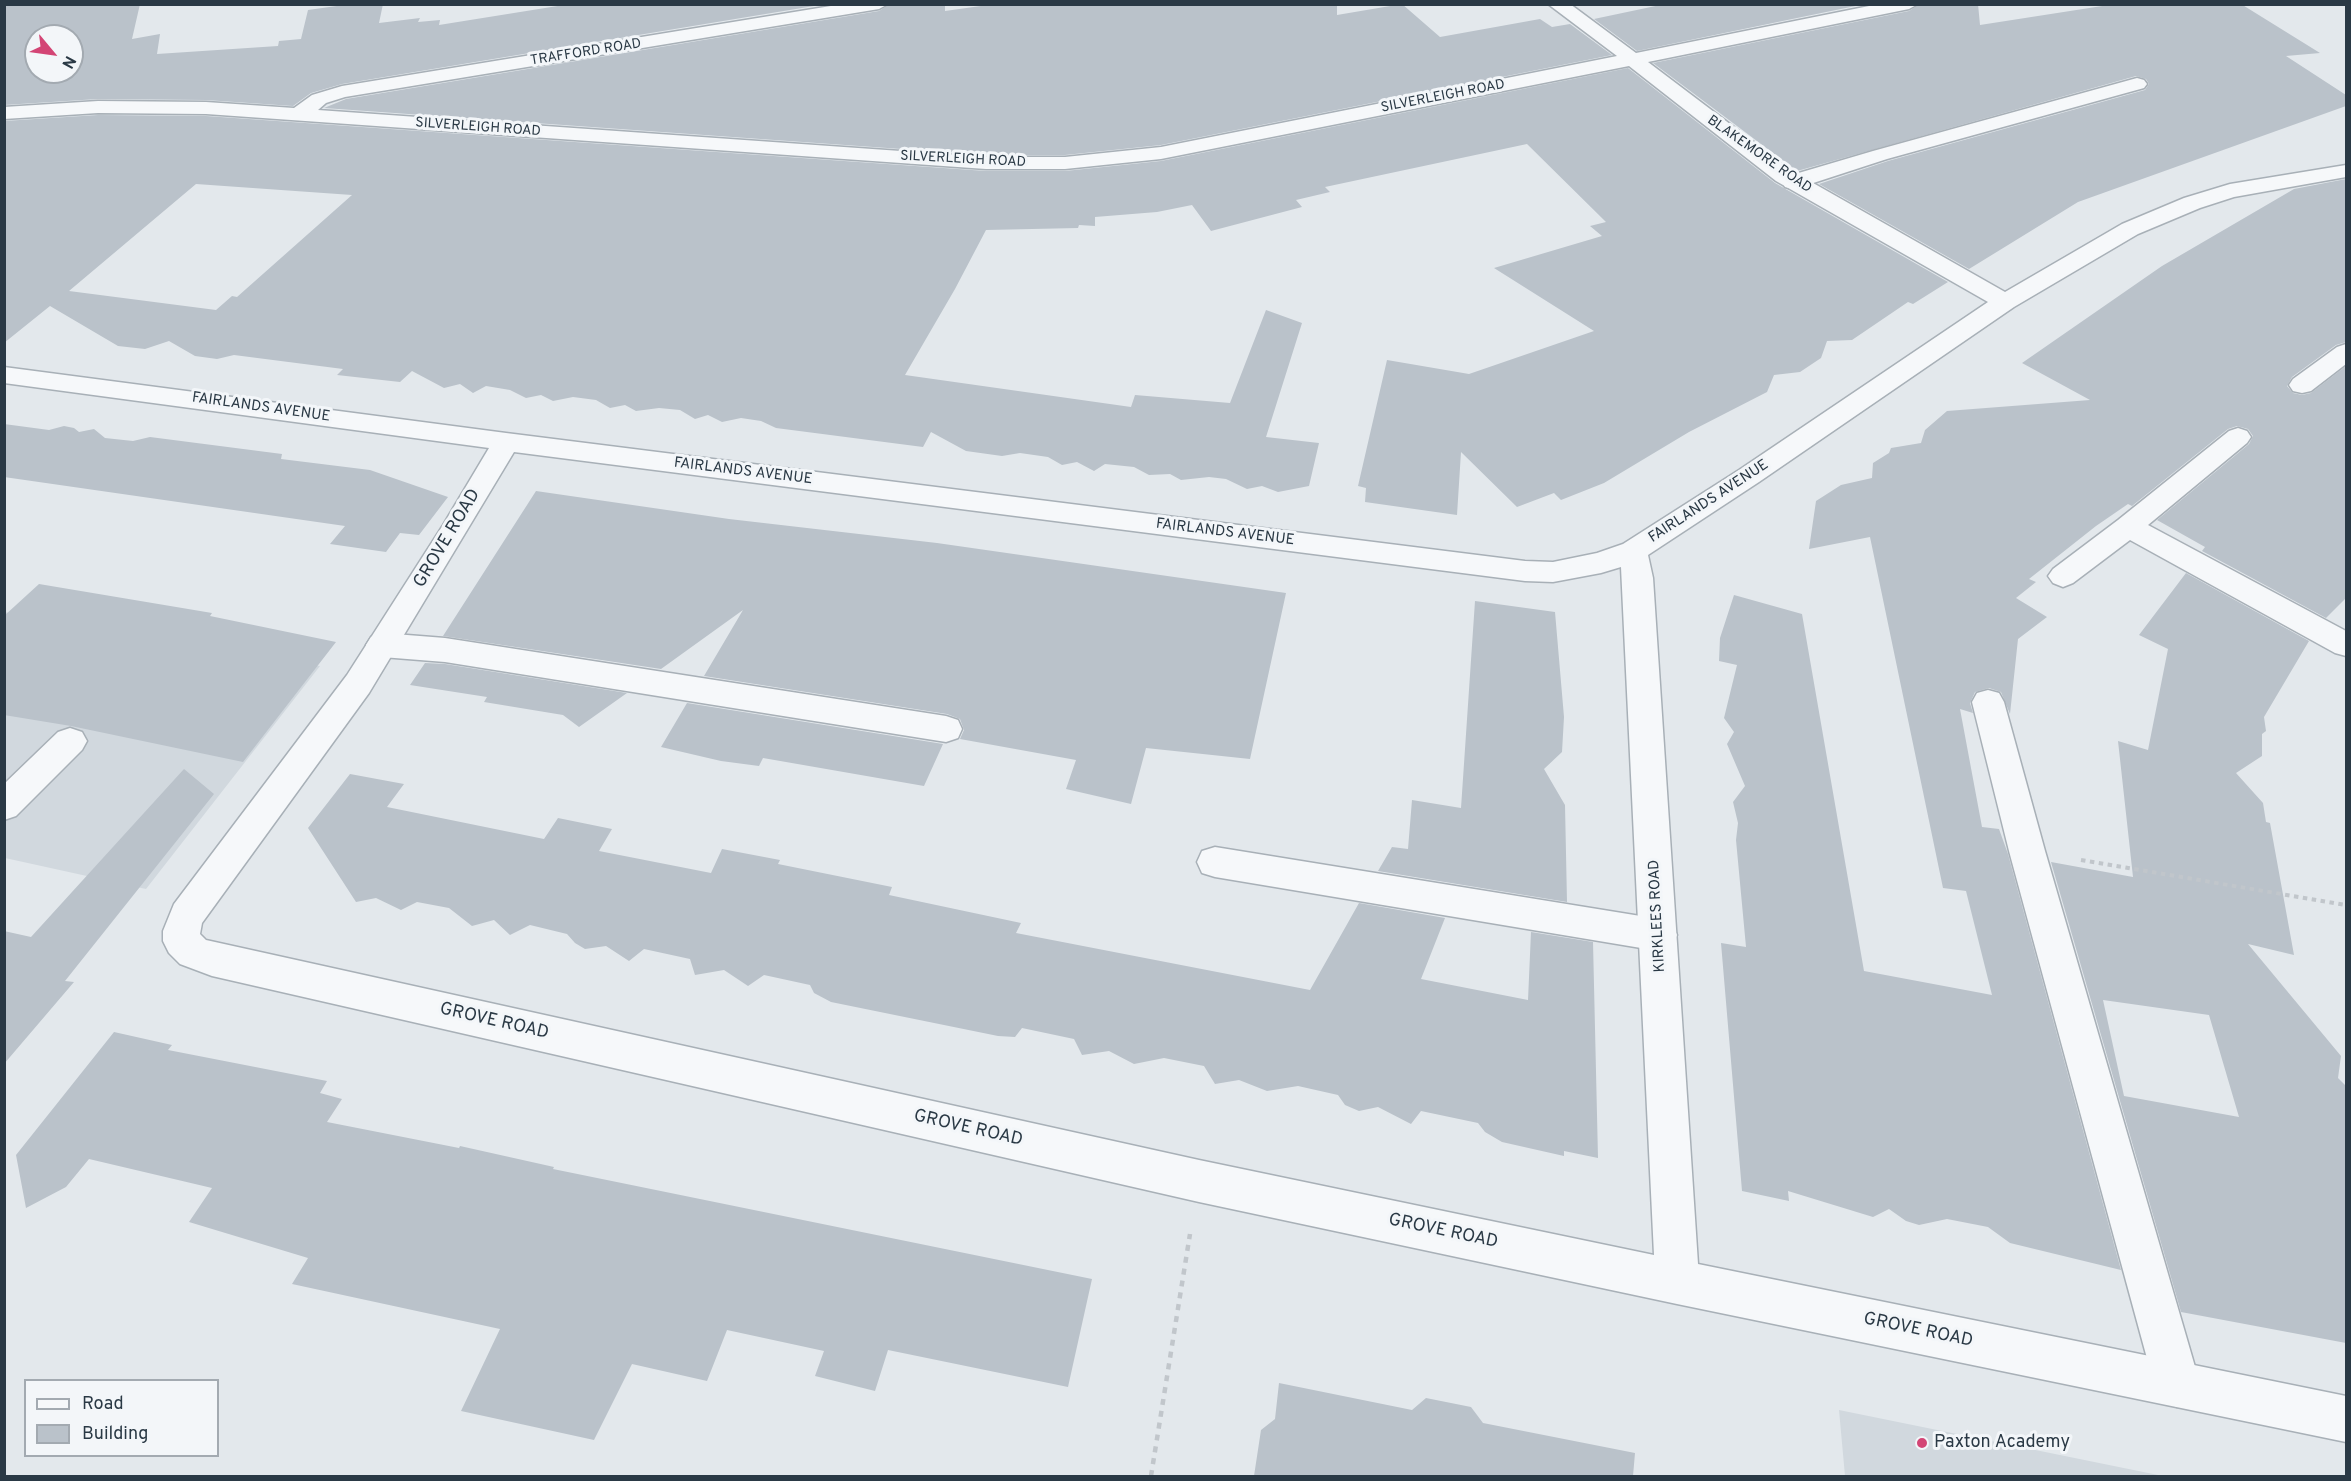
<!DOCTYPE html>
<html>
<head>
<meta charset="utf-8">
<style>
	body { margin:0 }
	#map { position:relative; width:2351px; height:1481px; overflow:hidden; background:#e3e8ec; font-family:Overpass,sans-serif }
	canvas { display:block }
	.frame { position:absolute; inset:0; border:6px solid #2a3945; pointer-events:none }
	.legend { position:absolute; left:24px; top:1379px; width:195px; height:78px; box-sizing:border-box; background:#f3f6f9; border:2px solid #a3aab1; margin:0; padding:8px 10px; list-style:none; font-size:18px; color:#2a3945 }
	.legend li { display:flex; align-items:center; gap:12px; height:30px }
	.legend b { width:30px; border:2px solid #a3aab1 }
	.north { position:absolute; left:24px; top:24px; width:60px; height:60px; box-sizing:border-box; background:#f3f6f9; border:2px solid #a3aab1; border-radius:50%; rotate:119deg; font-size:16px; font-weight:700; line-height:24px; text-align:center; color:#2a3945 }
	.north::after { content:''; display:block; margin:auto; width:21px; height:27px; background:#d34575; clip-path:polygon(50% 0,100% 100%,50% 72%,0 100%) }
</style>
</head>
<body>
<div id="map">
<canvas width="2351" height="1481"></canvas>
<div class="frame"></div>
<ul class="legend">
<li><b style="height:8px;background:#f6f8fa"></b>Road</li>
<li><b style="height:16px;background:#bac2ca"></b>Building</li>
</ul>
<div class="north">N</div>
</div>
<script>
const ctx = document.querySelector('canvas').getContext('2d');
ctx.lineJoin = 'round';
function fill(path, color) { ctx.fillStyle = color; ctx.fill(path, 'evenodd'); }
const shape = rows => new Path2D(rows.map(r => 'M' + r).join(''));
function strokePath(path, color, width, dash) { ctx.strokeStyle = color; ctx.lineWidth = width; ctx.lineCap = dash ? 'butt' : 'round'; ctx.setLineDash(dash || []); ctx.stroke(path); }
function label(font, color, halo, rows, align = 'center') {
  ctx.font = font + ' Overpass,sans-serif'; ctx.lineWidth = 6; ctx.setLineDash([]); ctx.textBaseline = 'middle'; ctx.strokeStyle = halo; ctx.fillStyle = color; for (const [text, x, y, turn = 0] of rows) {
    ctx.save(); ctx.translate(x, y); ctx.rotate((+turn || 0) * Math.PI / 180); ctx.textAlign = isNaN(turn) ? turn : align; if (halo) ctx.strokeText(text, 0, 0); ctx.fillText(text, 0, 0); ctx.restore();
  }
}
const built = shape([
	[4,612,320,666,146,889,5,858],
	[1839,1410,2163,1476,1845,1476]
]);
const building = shape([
	[4,4,140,4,132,39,160,34,157,54,278,46,279,41,301,39,308,10,351,4,383,4,379,23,420,18,418,22,440,20,439,25,570,4,826,4,342,84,311,93,293,106,206,100,98,99,4,105],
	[36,36,72,36,72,72,36,72],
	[890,4,945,4,945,11,995,4,1337,4,1337,15,1402,4,1440,37,1540,19,1552,27,1570,24,1612,55,1161,145,1065,155,986,155,324,108,346,99,879,11],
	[1665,4,1865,4,1637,51,1594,19],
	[1920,4,1978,4,1980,25,2115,4,2241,4,2320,53,2286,56,2346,95,2346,106,2078,202,1969,269,1819,184,1888,161,2145,90,2149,84,2146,79,2136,76,1797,171,1653,63,1909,11],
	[1628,68,1775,183,1948,282,1913,304,1908,302,1852,340,1827,341,1821,358,1800,372,1774,375,1767,392,1689,432,1604,483,1561,500,1554,493,1517,507,1461,452,1457,515,1365,502,1366,488,1358,486,1387,360,1469,374,1594,331,1494,268,1602,236,1590,226,1606,222,1527,144,1325,187,1330,192,1296,200,1302,207,1211,231,1192,205,1157,212,1095,217,1095,226,1079,225,1078,228,986,230,955,289,905,375,1131,407,1135,395,1230,403,1266,310,1302,323,1266,437,1319,443,1309,486,1278,492,1262,486,1247,489,1226,479,1209,477,1181,480,1170,474,1149,475,1134,467,1105,464,1094,471,1077,462,1062,465,1048,457,1020,453,1002,456,966,451,931,432,923,447,776,428,761,421,741,418,722,422,708,415,695,419,680,410,659,408,636,411,625,405,610,408,596,400,573,397,553,401,541,395,526,398,510,390,486,386,473,393,460,384,444,388,412,371,400,382,337,375,343,369,234,355,217,359,195,356,169,341,145,349,118,346,50,306,4,343,4,121,98,115,206,116,986,171,1065,171,1161,161],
	[196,184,352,195,237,297,232,296,216,310,69,291],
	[2346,179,2346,342,2336,345,2292,377,2287,386,2293,393,2302,395,2311,393,2346,366,2346,598,2326,618,2202,551,2205,547,2157,520,2249,444,2253,436,2248,429,2237,426,2228,429,2132,506,2128,504,2096,526,2029,579,2036,582,2016,598,2047,617,2018,639,2010,714,2001,692,1989,688,1975,692,1970,703,1973,713,1960,709,1982,827,1999,829,2008,854,2121,1270,2010,1243,1988,1227,1947,1219,1919,1225,1906,1221,1889,1209,1873,1217,1788,1191,1789,1201,1742,1191,1721,943,1746,947,1736,840,1738,823,1733,802,1745,786,1727,744,1734,732,1724,718,1737,665,1719,661,1720,638,1734,595,1802,614,1864,971,1992,995,1966,891,1943,888,1870,537,1809,549,1816,501,1841,485,1872,478,1873,463,1889,453,1891,448,1921,443,1925,430,1947,411,2090,400,2022,363,2162,266,2294,189],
	[4,424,49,430,64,426,74,428,79,432,94,429,105,438,133,441,150,437,282,454,281,459,370,470,448,497,419,535,400,533,386,552,330,544,345,526,4,477],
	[536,491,729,519,937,543,1286,593,1250,759,1146,748,1131,804,1066,789,1076,760,960,739,964,730,960,719,947,714,704,676,743,610,661,669,443,636],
	[2186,573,2309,641,2264,717,2266,731,2262,734,2262,756,2236,773,2263,803,2266,822,2270,823,2294,955,2248,944,2341,1056,2338,1078,2346,1086,2346,1343,2181,1312,2051,862,2133,877,2118,741,2148,750,2168,649,2139,635],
	[2103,1000,2209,1015,2239,1117,2124,1096],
	[39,584,212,613,210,616,336,642,243,762,71,726,4,715,4,616],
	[1475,601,1555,612,1564,717,1562,752,1544,769,1565,805,1567,902,1378,871,1392,847,1408,849,1412,800,1461,808],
	[425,663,445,664,627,693,579,727,563,715,484,702,487,697,410,685],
	[687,703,943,744,924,786,763,758,759,766,721,761,661,747],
	[184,769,214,794,65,981,74,982,4,1064,4,931,31,937],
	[350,774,404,784,387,807,544,839,558,818,612,829,599,851,711,873,722,849,780,860,778,864,892,887,889,895,1021,923,1016,933,1310,990,1359,903,1445,918,1421,979,1528,1000,1531,932,1593,942,1598,1158,1564,1151,1564,1156,1502,1142,1485,1132,1478,1123,1421,1111,1411,1124,1378,1107,1359,1111,1345,1105,1338,1095,1298,1086,1267,1091,1239,1080,1215,1084,1204,1066,1164,1058,1134,1064,1109,1051,1082,1055,1074,1039,1022,1028,1015,1037,998,1036,831,1002,814,993,810,985,764,975,748,986,724,970,695,975,690,959,644,949,629,961,606,946,585,949,575,943,567,934,530,925,510,935,494,920,472,926,449,908,417,902,401,910,376,898,356,902,308,828],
	[114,1032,172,1045,168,1050,327,1081,320,1093,342,1099,327,1122,459,1148,460,1146,554,1167,553,1169,1092,1279,1068,1387,888,1350,875,1391,815,1376,824,1351,727,1330,707,1381,632,1364,594,1440,461,1411,500,1329,292,1284,308,1258,189,1222,212,1188,89,1159,66,1187,26,1208,16,1155],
	[1279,1383,1412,1410,1426,1398,1471,1407,1483,1423,1635,1453,1633,1476,1254,1476,1261,1430,1275,1419]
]);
const pathFar1 = shape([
	[2081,860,2346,905]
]);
const path = shape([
	[1151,1476,1190,1234]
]);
const service = shape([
	[2137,78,2144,80,2147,84,2144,88,1887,159,1801,187,1793,189,1785,187,1782,182,1785,177,1873,151,2137,78],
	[2346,344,2346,364,2311,391,2302,393,2293,391,2289,385,2293,379,2337,347,2346,344],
	[2238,428,2247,431,2251,437,2247,443,2148,525,2346,631,2346,656,2335,653,2130,540,2073,583,2063,587,2053,583,2048,576,2053,569,2118,520,2229,431,2238,428],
	[382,633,445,638,946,716,958,720,962,729,958,738,946,742,445,662,382,657,371,653,366,645,371,637,382,633],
	[1988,690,1999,693,2004,702,2045,851,2200,1384,2193,1400,2177,1407,2161,1400,2154,1384,2009,851,1972,702,1977,693,1988,690],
	[70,728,82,732,87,741,82,750,16,816,4,820,4,784,58,732,70,728],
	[1215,847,1659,919,1672,923,1677,935,1672,947,1659,951,1215,877,1202,873,1197,862,1202,851,1215,847]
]);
const minor = shape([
	[843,4,888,4,879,9,345,97,326,103,318,110,986,157,1065,157,1161,147,1617,56,1548,4,1570,4,1636,53,1879,4,1918,4,1909,9,1648,62,1792,171,2005,292,2122,224,2184,198,2230,184,2346,165,2346,177,2234,197,2200,208,2138,234,2014,307,1759,482,1648,555,1653,578,1698,1264,2346,1396,2346,1442,1677,1304,1199,1202,212,976,180,964,169,953,163,941,163,931,174,904,347,675,443,525,489,448,4,383,4,367,506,433,1525,561,1553,562,1597,553,1623,544,1739,470,1988,302,1776,181,1629,66,1161,159,1065,169,986,169,206,114,98,113,4,119,4,107,98,101,206,102,294,108,312,95,342,86,843,4],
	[514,452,1525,581,1553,582,1601,573,1621,567,1654,1255,1199,1160,206,940,200,934,202,923,369,693,514,452]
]);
const markers = [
	[1922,1443,6,"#d34575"]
];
const farStreetnames = [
	["TRAFFORD ROAD",586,53,-9],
	["SILVERLEIGH ROAD",1443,97,-11],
	["SILVERLEIGH ROAD",478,128,4],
	["BLAKEMORE ROAD",1759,155,35],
	["SILVERLEIGH ROAD",963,160,3]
];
const streetNames = [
	["FAIRLANDS AVENUE",261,408,8],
	["FAIRLANDS AVENUE",743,472,7],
	["FAIRLANDS AVENUE",1709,502,-33],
	["FAIRLANDS AVENUE",1225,533,7],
	["KIRKLEES ROAD",1658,916,-93]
];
const nearStreetnames = [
	["GROVE ROAD",448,539,-59],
	["GROVE ROAD",494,1022,13],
	["GROVE ROAD",968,1129,13],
	["GROVE ROAD",1443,1232,12],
	["GROVE ROAD",1918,1331,12]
];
const nearPoinames = [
	["Paxton Academy",1934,1443]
];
fill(built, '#d1d8de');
fill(building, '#bac2ca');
strokePath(service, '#a8b0b7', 3);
strokePath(minor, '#a8b0b7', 3);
strokePath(pathFar1, '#c1c6cb', 4, [4.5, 4.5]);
strokePath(path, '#c1c6cb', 4.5, [6, 6]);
fill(service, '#f6f8fa');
fill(minor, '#f6f8fa');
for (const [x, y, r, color] of markers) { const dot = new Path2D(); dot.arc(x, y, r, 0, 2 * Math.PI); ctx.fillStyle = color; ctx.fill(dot); strokePath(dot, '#f3f6f9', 2); }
label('14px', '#2a3945', '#f3f6f9', farStreetnames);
label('15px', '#2a3945', '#f3f6f9', streetNames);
label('18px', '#2a3945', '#f3f6f9', nearStreetnames);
label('18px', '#2a3945', '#f3f6f9', nearPoinames, 'left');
</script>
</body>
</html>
